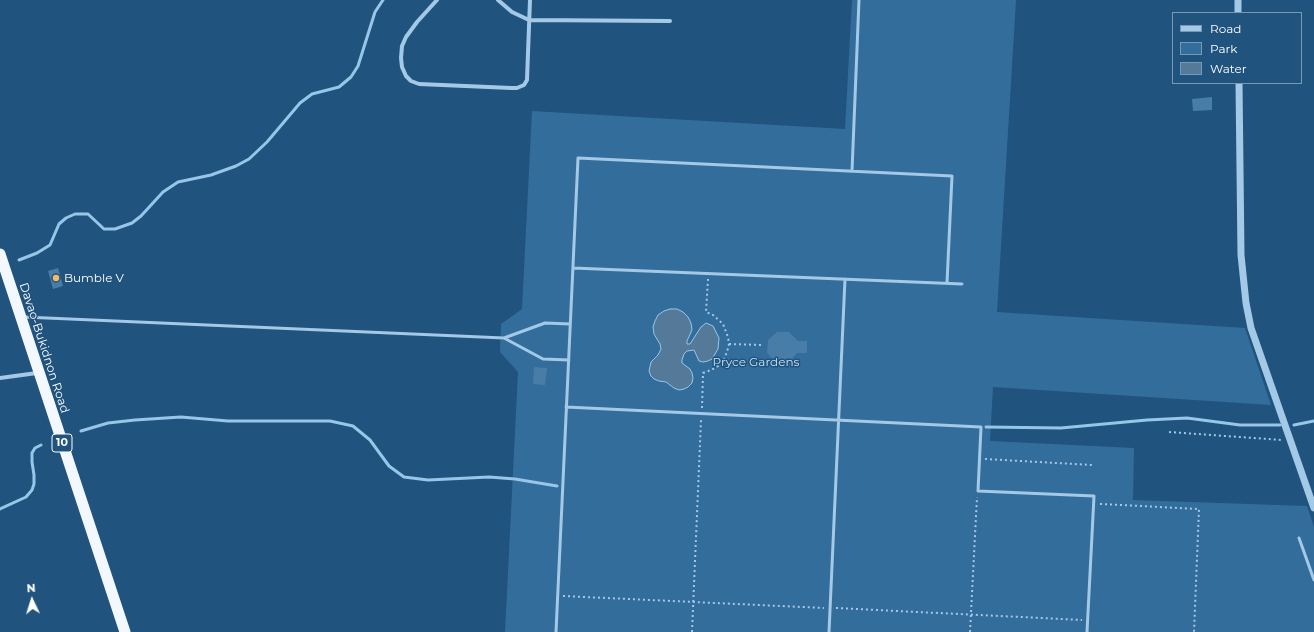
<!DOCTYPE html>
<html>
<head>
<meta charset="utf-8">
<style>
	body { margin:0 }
	#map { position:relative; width:1314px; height:632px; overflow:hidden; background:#20537e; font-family:Montserrat,sans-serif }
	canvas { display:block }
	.legend { position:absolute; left:1172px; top:12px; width:130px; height:72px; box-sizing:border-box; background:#20537e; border:1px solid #7998b2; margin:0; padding:5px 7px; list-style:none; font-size:12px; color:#fff }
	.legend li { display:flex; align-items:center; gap:8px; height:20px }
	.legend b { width:20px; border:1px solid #7998b2 }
	.north { position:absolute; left:12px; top:580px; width:40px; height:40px; -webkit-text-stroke:3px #20537e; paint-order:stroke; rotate:356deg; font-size:11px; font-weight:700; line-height:16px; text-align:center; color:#fff }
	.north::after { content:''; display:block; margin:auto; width:14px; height:18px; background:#fff; clip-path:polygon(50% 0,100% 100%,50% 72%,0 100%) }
</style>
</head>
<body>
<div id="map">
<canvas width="1314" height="632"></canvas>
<ul class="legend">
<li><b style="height:5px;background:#a4c9e7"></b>Road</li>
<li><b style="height:11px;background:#336d9c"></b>Park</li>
<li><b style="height:11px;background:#557a99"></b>Water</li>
</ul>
<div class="north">N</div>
</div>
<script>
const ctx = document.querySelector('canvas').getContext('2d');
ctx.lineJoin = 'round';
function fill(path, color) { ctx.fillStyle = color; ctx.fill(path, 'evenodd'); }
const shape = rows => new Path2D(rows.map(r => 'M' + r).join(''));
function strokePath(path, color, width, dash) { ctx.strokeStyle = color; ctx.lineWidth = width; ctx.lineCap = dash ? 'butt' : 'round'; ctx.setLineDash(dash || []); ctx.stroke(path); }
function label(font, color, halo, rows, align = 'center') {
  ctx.font = font + ' Montserrat,sans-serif'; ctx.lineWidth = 3; ctx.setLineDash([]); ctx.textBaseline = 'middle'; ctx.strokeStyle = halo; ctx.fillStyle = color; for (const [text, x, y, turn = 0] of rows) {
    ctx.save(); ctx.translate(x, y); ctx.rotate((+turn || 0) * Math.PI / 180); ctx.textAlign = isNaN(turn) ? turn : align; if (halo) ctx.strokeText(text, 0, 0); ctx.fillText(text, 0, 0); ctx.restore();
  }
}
const green = shape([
	[852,0,1016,0,997,312,1245,328,1271,405,993,387,990,441,1134,448,1133,500,1307,506,1314,527,1314,632,505,632,518,372,500,352,501,324,522,309,532,111,845,129]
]);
const water = shape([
	[670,309,677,309,683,312,688,317,691,323,692,330,687,341,687,344,690,344,701,327,706,323,713,326,719,338,718,349,712,359,708,361,703,362,699,361,694,350,687,351,684,354,682,360,682,363,690,369,692,373,693,378,692,383,688,387,684,389,679,390,674,388,666,382,659,381,654,379,651,376,649,371,651,362,658,355,661,349,660,344,654,334,653,327,655,321,658,315,664,311,670,309]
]);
const stream = shape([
	[19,260,37,253,50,245,59,224,66,218,75,214,88,214,104,229,115,229,132,223,141,216,163,192,178,182,211,175,236,166,249,159,267,142,300,103,312,94,339,87,351,77,358,66,375,12,383,0],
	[1294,425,1314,421],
	[986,427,1061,428,1147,420,1187,418,1240,425,1280,425],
	[81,431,108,423,135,420,181,417,228,421,330,421,353,426,370,440,389,466,404,477,428,480,489,477,515,479,557,486],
	[0,509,26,497,32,490,34,484,34,475,32,462,32,453,35,448,41,445]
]);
const building = shape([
	[1212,97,1212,110,1193,111,1192,99],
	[58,268,63,286,53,289,48,271],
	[777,332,789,332,798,341,807,341,807,353,797,353,789,362,776,362,767,353,768,340],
	[534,367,547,368,545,385,533,384]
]);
const path = shape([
	[729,344,762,345],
	[702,408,703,373,711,370,718,366,724,359,727,352,729,344,728,337,723,324,713,315,706,312,708,279],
	[1169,432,1282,440],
	[985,459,1092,465],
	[1100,504,1199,509,1194,632],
	[563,596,824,608],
	[836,608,1082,620],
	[692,632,701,420],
	[970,632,977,497]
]);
const service = shape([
	[852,171,859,0],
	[573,268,962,284],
	[24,317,504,338,545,323,570,324],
	[504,338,543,359,569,360],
	[566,407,981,427,978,491,1094,496,1087,632],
	[1299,538,1314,580],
	[556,632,578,158,952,176,947,283],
	[829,632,845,279]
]);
const minor = shape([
	[437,0,417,22,406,37,402,46,401,58,402,67,406,76,411,81,419,84,511,88,517,88,524,85,527,80,530,0],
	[498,0,512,12,529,20,670,21],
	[0,378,37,373]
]);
const tertiary = shape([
	[1238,0,1238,13],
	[1239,83,1241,255,1246,303,1251,328,1314,508]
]);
const trunk = shape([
	[0,254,125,632]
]);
const markers = [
	[56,278,4,"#f4bb64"]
];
const shields = [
	[62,443,20]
];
const shieldNames = [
	["10",62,443]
];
const poiNames = [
	["Bumble V",64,278]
];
const streetNames = [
	["Davao-Bukidnon Road",44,348,72]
];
const parkNames = [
	["Pryce Gardens",756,362]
];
fill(green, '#336d9c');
fill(water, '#557a99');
strokePath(water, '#97c6e8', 1);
strokePath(stream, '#97c6e8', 3);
fill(building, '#487da7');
strokePath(path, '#a4c9e7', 2, [2, 3]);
strokePath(service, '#a4c9e7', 3);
strokePath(minor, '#a4c9e7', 4);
strokePath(tertiary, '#a4c9e7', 7);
strokePath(trunk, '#f2f8fe', 11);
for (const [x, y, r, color] of markers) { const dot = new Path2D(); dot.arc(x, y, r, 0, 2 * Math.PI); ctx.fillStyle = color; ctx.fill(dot); strokePath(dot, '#20537e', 1.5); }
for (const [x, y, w] of shields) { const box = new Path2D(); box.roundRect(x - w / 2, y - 9, w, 18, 3); ctx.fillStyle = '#20537e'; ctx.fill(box); strokePath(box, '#fff', 1); }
label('bold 11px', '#fff', null, shieldNames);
label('12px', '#fff', '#20537e', poiNames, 'left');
label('12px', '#fff', '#20537e', streetNames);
label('12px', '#c7e1f5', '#20537e', parkNames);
</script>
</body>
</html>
